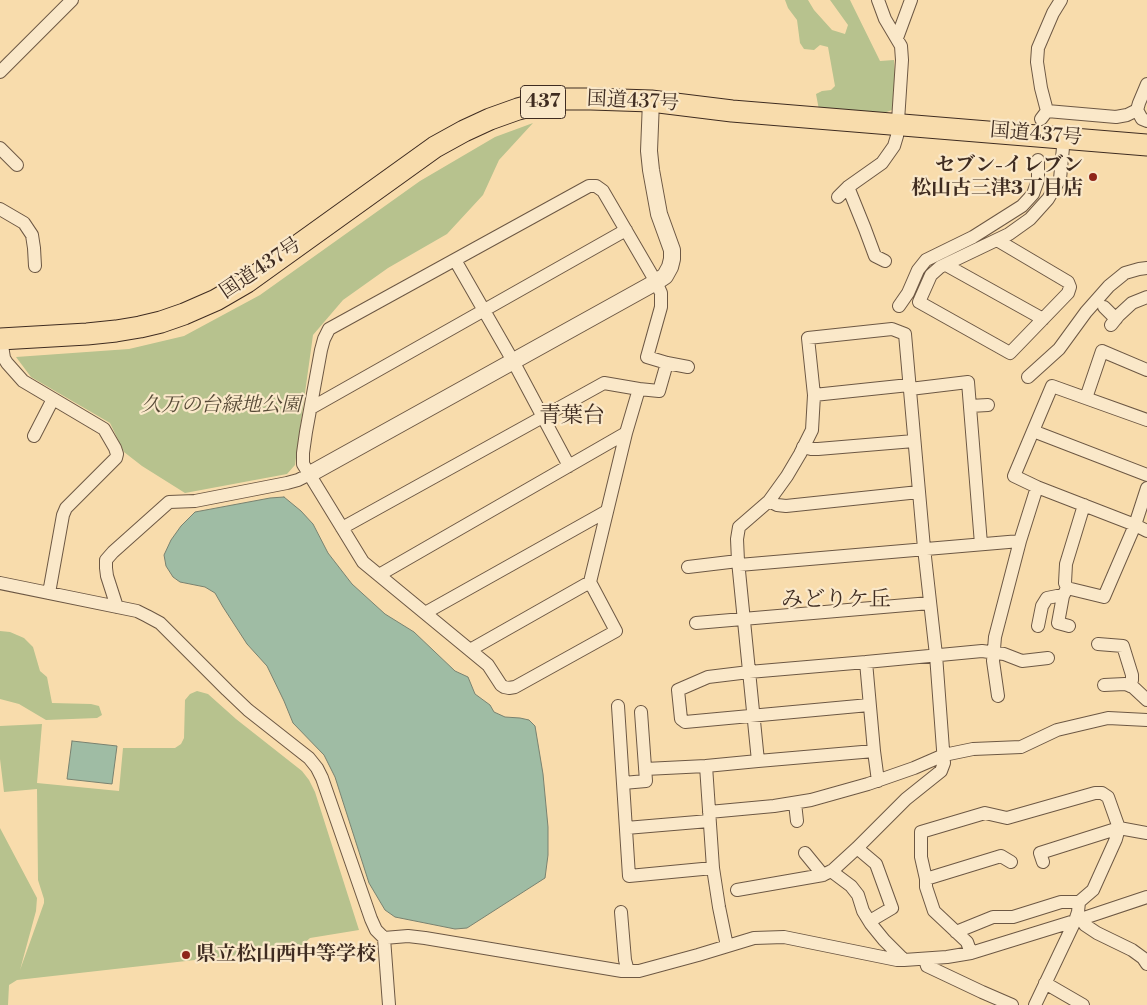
<!DOCTYPE html>
<html>
<head>
<meta charset="utf-8">
<style>
	body { margin:0 }
	canvas { display:block; background:#f8dcac }
</style>
</head>
<body>
<canvas width="1147" height="1005"></canvas>
<script>
const ctx = document.querySelector('canvas').getContext('2d');
ctx.lineJoin = 'round';
function fill(path, color) { ctx.fillStyle = color; ctx.fill(path, 'evenodd'); }
const shape = rows => new Path2D(rows.map(r => 'M' + r).join(''));
function strokePath(path, color, width, dash) { ctx.strokeStyle = color; ctx.lineWidth = width; ctx.lineCap = dash ? 'butt' : 'round'; ctx.setLineDash(dash || []); ctx.stroke(path); }
function label(font, color, halo, rows, align = 'center') {
  ctx.font = font + ' "Libre Bodoni","Noto Serif JP",serif'; ctx.lineWidth = 4.5; ctx.setLineDash([]); ctx.textBaseline = 'middle'; ctx.strokeStyle = halo; ctx.fillStyle = color; for (const [text, x, y, turn = 0] of rows) {
    ctx.save(); ctx.translate(x, y); ctx.rotate((+turn || 0) * Math.PI / 180); ctx.textAlign = isNaN(turn) ? turn : align; if (halo) ctx.strokeText(text, 0, 0); ctx.fillText(text, 0, 0); ctx.restore();
  }
}
const green = shape([
	[785,0,808,0,814,10,832,30,845,34,848,25,830,0,850,0,880,61,894,60,896,96,892,110,881,114,819,110,816,94,822,91,831,90,835,86,828,47,820,45,814,50,804,49,800,43,797,20,788,8],
	[533,123,499,160,483,195,447,234,388,268,343,300,313,335,295,465,287,474,185,493,142,466,124,452,110,423,31,377,16,357,129,349,184,336,260,295,420,181,495,137],
	[0,631,10,632,24,638,33,647,40,671,47,677,52,703,91,704,99,706,102,715,97,718,46,720,19,704,0,699],
	[197,691,208,694,236,719,302,771,309,780,315,792,359,930,310,938,299,948,293,949,17,980,9,985,8,1005,0,1005,0,828,37,898,36,911,20,970,44,903,44,899,38,880,37,789,4,792,0,759,0,726,42,724,37,783,119,791,123,748,175,748,181,744,184,738,185,700,190,694]
]);
const water = shape([
	[284,497,301,511,313,524,328,553,352,584,385,614,414,632,455,671,468,677,475,694,490,705,494,712,505,717,520,718,529,720,535,726,543,774,548,827,548,855,545,878,467,928,455,929,395,917,385,910,369,883,335,777,324,755,293,723,284,701,267,666,247,644,223,607,215,593,205,587,180,582,173,577,166,566,164,555,171,540,181,526,195,512,270,498,284,497],
	[72,741,117,746,112,784,67,779,72,741]
]);
const minor = shape([
	[897,38,911,0],
	[0,72,72,0],
	[1137,110,1139,103,1147,84],
	[1047,111,1041,88,1037,62,1038,48,1053,13,1061,0],
	[1041,119,1047,111,1116,117,1127,115,1137,110,1142,119,1147,121],
	[0,148,17,165],
	[848,187,865,229,875,256,885,261],
	[838,197,848,187,882,163,894,146,897,136,902,60,901,46,885,19,878,0],
	[0,209,24,223,32,235,34,248,35,266],
	[997,240,1068,282,1070,287,1068,293,1010,353,919,302,931,275,940,267,1009,234,1030,219,1048,199,1060,179,1064,137],
	[455,260,513,361,569,466],
	[946,265,1043,319],
	[899,306,908,293,918,270,926,260,973,237,1022,206,1033,194,1038,180,1038,160],
	[1104,307,1116,319],
	[1111,325,1119,315,1132,303,1147,297],
	[1,339,4,358,7,363,23,381,104,429,115,448,117,454,116,458,66,508,63,515,49,593],
	[667,363,659,391,639,389,626,433,590,582,616,631,515,687,509,688,504,687,501,685,488,665,363,562,303,464,303,453,306,432,321,350,324,339,329,329,589,186,596,186,603,191,656,282,661,293,661,307,647,357,667,363,688,367],
	[1028,377,1059,349,1086,312,1109,286,1125,273,1139,269,1147,268],
	[910,389,968,382,981,544],
	[814,395,909,385],
	[1086,398,1102,351,1147,370],
	[970,406,988,405],
	[311,408,626,230],
	[1033,431,1147,475],
	[34,436,53,399],
	[803,447,811,449,818,449,914,441],
	[1037,487,1014,476,1052,386,1147,420],
	[769,501,777,505,786,506,919,492],
	[1084,505,1066,564,1065,583,1067,588,1104,597,1135,525,1147,531],
	[342,528,604,383,639,389],
	[739,565,1020,541,1037,487,1135,525,1147,488],
	[688,567,738,561],
	[379,575,626,433],
	[0,583,137,611,147,616,160,623,227,690,248,710,309,758,317,768,322,778,371,919,376,930,384,938,389,1005],
	[1063,596,1058,623,1069,626],
	[117,607,107,576,106,568,106,560,113,552,169,502,195,501,287,483,298,480,310,474],
	[425,613,607,511],
	[696,623,930,603],
	[1038,626,1042,606,1047,598,1057,596,1063,596,1067,588],
	[1098,644,1123,646,1132,675,1132,680,1130,686],
	[470,650,590,582],
	[866,662,874,751,878,781],
	[1104,685,1125,684,1133,687,1147,700],
	[998,696,993,661,995,637,1020,541],
	[869,705,685,722,681,719,678,690,708,677,749,672,866,662,982,651,1004,654,1022,661,1048,658],
	[618,706,629,876,713,868],
	[758,761,874,751],
	[645,769,706,766],
	[623,783,646,781,641,712],
	[795,803,797,821],
	[709,812,774,806,811,800,868,784,914,768,944,755,973,749,1021,747,1057,730,1108,718,1147,720],
	[626,828,709,821],
	[857,848,876,864,892,908,870,921],
	[805,853,823,875],
	[1043,862,1040,853,1119,828,1147,833],
	[831,871,851,886,858,895,863,911,871,924,884,940,904,960],
	[926,879,1001,856,1011,862],
	[621,912,625,960,628,971],
	[1081,919,1085,925,1097,933,1132,950,1143,958,1147,964],
	[956,932,993,917,1013,917,1061,902,1079,902],
	[384,938,408,936,425,938,622,971,639,971,698,955,754,938,784,937,897,960,904,960,947,957,971,953,1081,919,1147,897],
	[727,946,719,907,713,868,706,766,758,761,738,561,737,539,739,527,769,501,787,476,800,454,812,430,814,395,808,338,892,329,905,334,924,548,936,655,944,763,941,771,906,799,857,848,833,870,823,875,737,890],
	[971,953,967,942,934,911,926,887,926,879,921,857,921,832,985,813,1007,818,1095,793,1102,793,1108,797,1119,828,1116,839,1093,890,1079,902,1078,912,1075,921,1035,1005],
	[925,959,927,966,982,992,1012,1005],
	[1045,983,1083,1005]
]);
const tertiary = shape([
	[310,474,656,282,665,276,670,267,672,259,672,250,659,214,651,170,649,151,651,101]
]);
const trunk = shape([
	[0,339,87,334,116,331,140,327,161,322,184,314,216,300,247,282,435,147,464,131,490,119,518,109,541,103,566,99,591,99,651,101,732,111,1147,145]
]);
const markers = [
	[1093,177,5,"#8f2418"],
	[186,955,5,"#8f2418"]
];
const shields = [
	[543,102,45]
];
const shieldNames = [
	["437",543,102]
];
const streetNames = [
	["国道437号",633,102,3],
	["国道437号",1036,135,5],
	["国道437号",261,269,-34]
];
const poiNames = [
	["セブン-イレブン",1083,166],
	["松山古三津3丁目店",1083,189],
	["県立松山西中等学校",196,955,"left"]
];
const parkNames = [
	["久万の台緑地公園",221,406]
];
const quarterNames = [
	["青葉台",572,417],
	["みどりケ丘",836,601]
];
fill(green, '#b7c28e');
fill(water, '#9fbca4');
strokePath(water, '#798270', 1);
strokePath(minor, '#6d5844', 14);
strokePath(tertiary, '#6d5844', 18);
strokePath(trunk, '#3f2c21', 23);
strokePath(minor, '#fae8c9', 12);
strokePath(tertiary, '#fae8c9', 16);
strokePath(trunk, '#f8dcac', 21);
for (const [x, y, r, color] of markers) { const dot = new Path2D(); dot.arc(x, y, r, 0, 2 * Math.PI); ctx.fillStyle = color; ctx.fill(dot); strokePath(dot, '#fae8c9', 2); }
for (const [x, y, w] of shields) { const box = new Path2D(); box.roundRect(x - w / 2, y - 16.5, w, 33, 4); ctx.fillStyle = '#fae8c9'; ctx.fill(box); strokePath(box, '#3f2c21', 1); }
label('bold 19px', '#3f2c21', null, shieldNames);
label('20px', '#3f2c21', '#fae8c9', streetNames);
label('bold 20px', '#3f2c21', '#fae8c9', poiNames, 'right');
label('italic 20px', '#574a37', '#fae8c9', parkNames);
label('22px', '#3f2c21', '#fae8c9', quarterNames);
</script>
</body>
</html>
